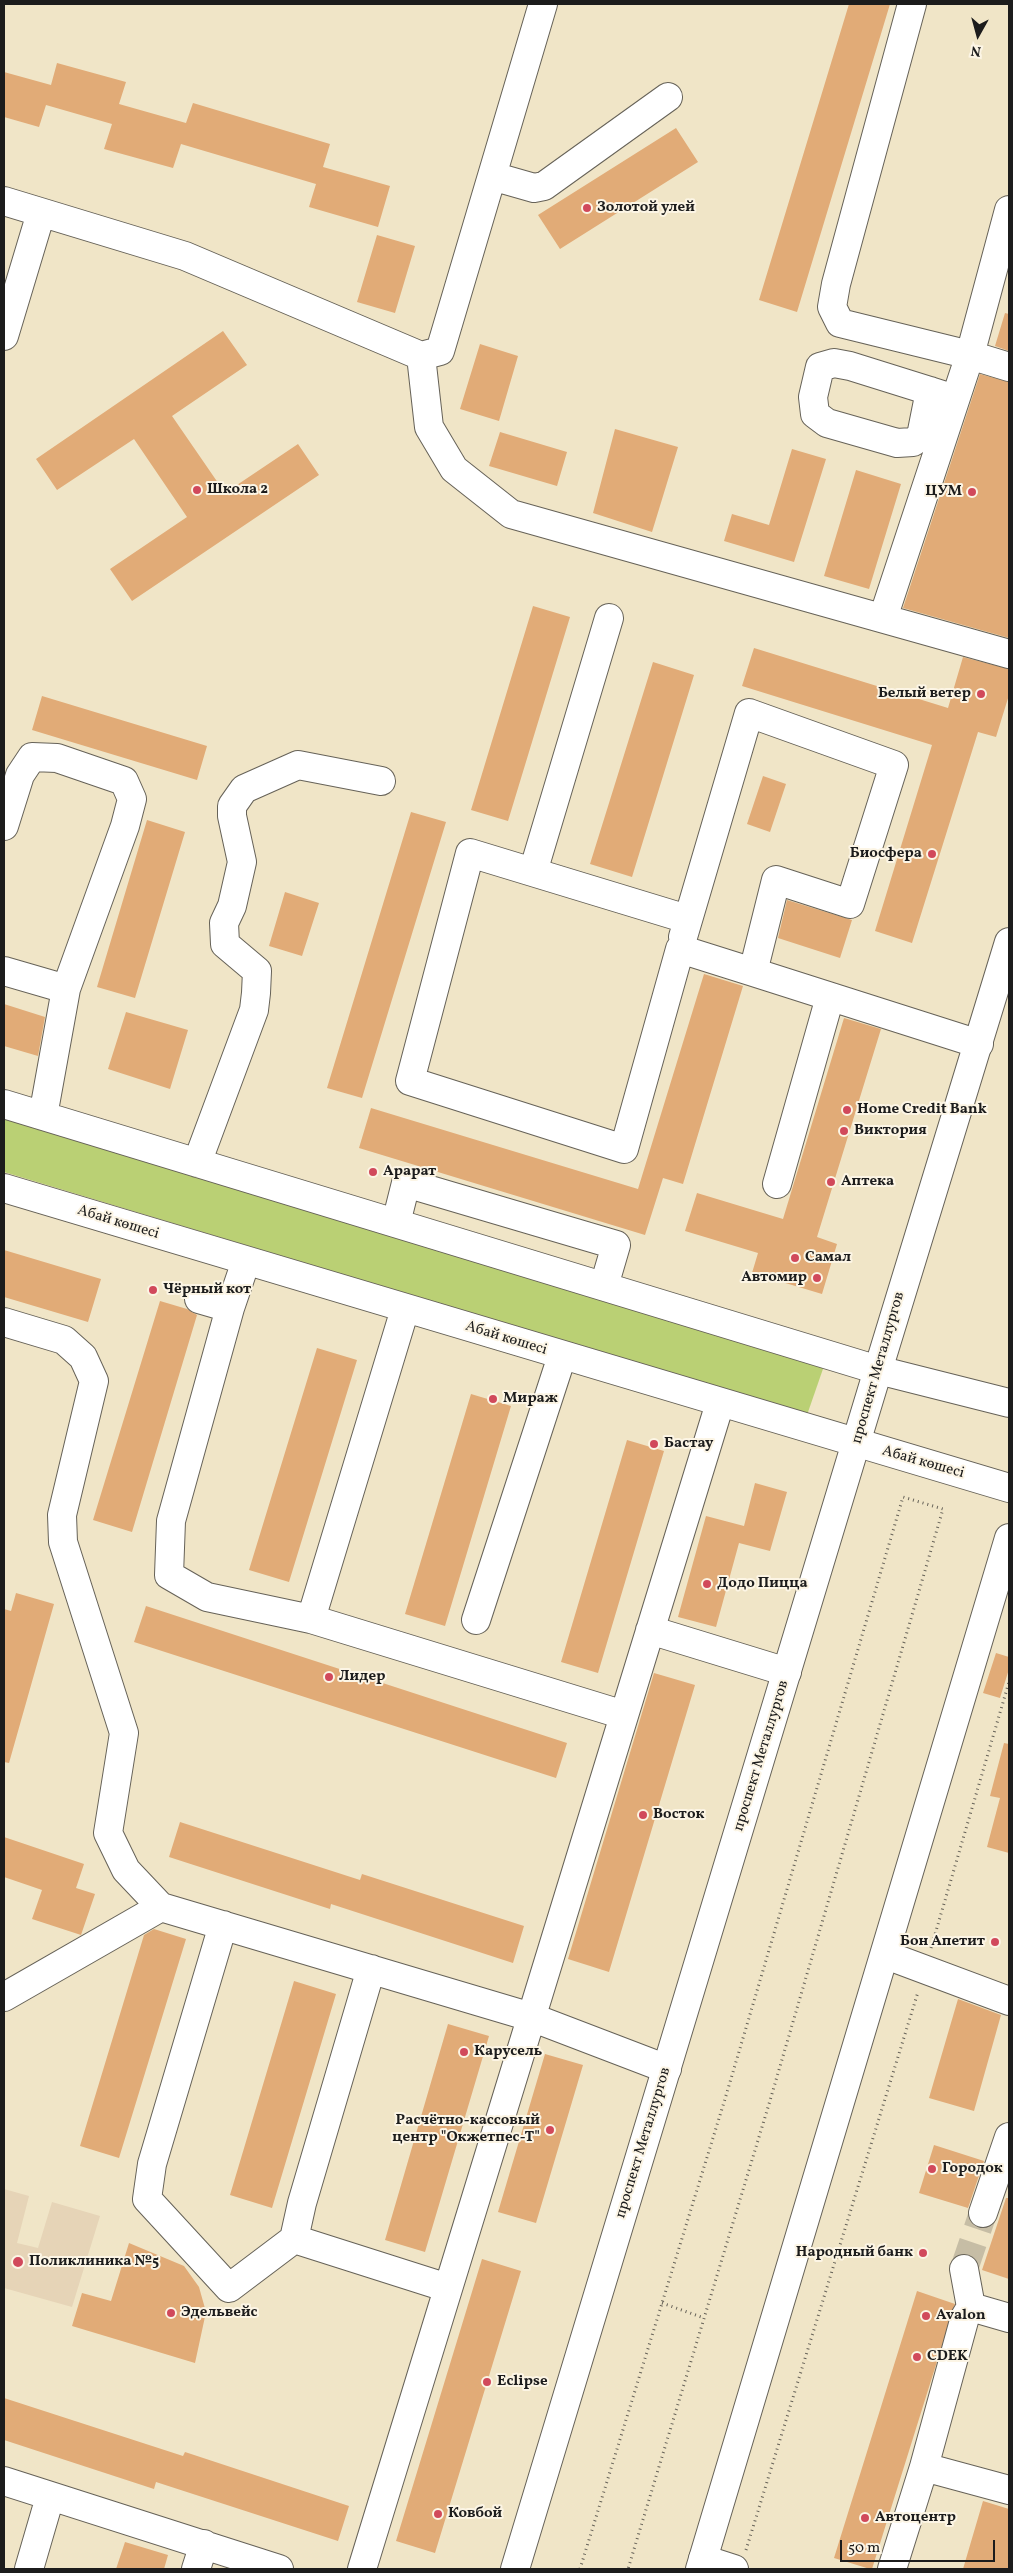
<!DOCTYPE html>
<html>
<head>
<meta charset="utf-8">
<style>
	body { margin:0 }
	#map { position:relative; width:1013px; height:2573px; overflow:hidden; background:#f0e5c7; font-family:Vollkorn,serif }
	canvas { display:block }
	.frame { position:absolute; inset:0; border:5px solid #1c1c1c; pointer-events:none }
	.north { position:absolute; left:953px; top:10px; width:50px; height:50px; -webkit-text-stroke:4px #fcf5e5; paint-order:stroke; rotate:187deg; font-size:14px; font-weight:700; line-height:20px; text-align:center; color:#1c1c1c }
	.north::after { content:''; display:block; margin:auto; width:18px; height:22px; background:#1c1c1c; clip-path:polygon(50% 0,100% 100%,50% 72%,0 100%) }
	.scale { position:absolute; left:840px; top:2540px; width:155px; height:22px; box-sizing:border-box; border:2px solid #1c1c1c; border-top:0; padding-left:6px; font-size:15px; line-height:18px; white-space:nowrap; color:#1c1c1c; -webkit-text-stroke:4px #fcf5e5; paint-order:stroke }
</style>
</head>
<body>
<div id="map">
<canvas width="1013" height="2573"></canvas>
<div class="frame"></div>
<div class="north">N</div>
<div class="scale">50 m</div>
</div>
<script>
const ctx = document.querySelector('canvas').getContext('2d');
ctx.lineJoin = 'round';
function fill(path, color) { ctx.fillStyle = color; ctx.fill(path, 'evenodd'); }
const shape = rows => new Path2D(rows.map(r => 'M' + r).join(''));
function strokePath(path, color, width, dash) { ctx.strokeStyle = color; ctx.lineWidth = width; ctx.lineCap = dash ? 'butt' : 'round'; ctx.setLineDash(dash || []); ctx.stroke(path); }
function label(font, color, halo, rows, align = 'center') {
  ctx.font = font + ' Vollkorn,serif'; ctx.lineWidth = 4; ctx.setLineDash([]); ctx.textBaseline = 'middle'; ctx.strokeStyle = halo; ctx.fillStyle = color; for (const [text, x, y, turn = 0] of rows) {
    ctx.save(); ctx.translate(x, y); ctx.rotate((+turn || 0) * Math.PI / 180); ctx.textAlign = isNaN(turn) ? turn : align; if (halo) ctx.strokeText(text, 0, 0); ctx.fillText(text, 0, 0); ctx.restore();
  }
}
const built = shape([
	[4,2189,29,2196,17,2243,38,2248,52,2202,100,2216,72,2307,4,2288]
]);
const green = shape([
	[4,1116,824,1366,807,1415,4,1172]
]);
const building = shape([
	[849,4,890,4,797,312,759,300],
	[57,63,126,82,119,104,186,123,193,103,330,144,323,167,390,186,378,227,309,207,316,184,181,144,173,168,104,149,112,124,46,105,39,127,4,117,4,72,51,85],
	[676,128,698,162,560,249,538,215],
	[377,235,415,246,395,313,357,302],
	[1005,313,1009,314,1009,351,995,346],
	[223,331,247,365,172,416,225,493,298,444,319,475,132,601,110,569,187,517,134,439,57,490,36,459],
	[480,344,518,356,499,421,460,409],
	[980,374,1009,382,1009,638,903,608],
	[615,429,678,447,652,532,593,513],
	[500,432,567,452,557,486,489,466],
	[792,449,826,459,794,562,724,541,732,514,769,525],
	[856,470,901,484,869,589,824,576],
	[533,606,570,617,508,821,471,810],
	[754,648,948,708,963,657,1009,669,1009,695,996,737,978,732,912,943,875,931,932,745,742,686],
	[653,662,694,675,632,877,590,864],
	[42,696,207,746,197,780,32,730],
	[763,776,786,784,770,832,747,824],
	[411,812,446,822,362,1098,327,1088],
	[147,820,185,832,135,998,97,987],
	[285,892,319,903,302,956,269,946],
	[787,900,852,920,840,958,778,938],
	[704,974,743,986,683,1184,663,1178,645,1235,359,1148,371,1108,638,1189],
	[4,1004,45,1017,38,1056,4,1046],
	[126,1012,188,1030,170,1089,108,1069],
	[844,1018,881,1029,817,1237,837,1244,822,1294,752,1273,758,1253,685,1231,697,1193,783,1219],
	[4,1250,101,1279,88,1322,4,1297],
	[160,1301,187,1309,197,1315,132,1532,93,1520],
	[317,1348,357,1360,289,1582,249,1570],
	[471,1394,511,1406,445,1626,405,1614],
	[627,1440,664,1451,598,1673,561,1662],
	[755,1483,787,1492,770,1551,739,1543,716,1627,678,1617,706,1516,744,1526],
	[16,1593,54,1604,9,1763,4,1762,4,1609,11,1611],
	[146,1606,567,1743,556,1778,134,1642],
	[996,1653,1009,1657,1009,1669,1000,1698,983,1693],
	[654,1673,695,1685,609,1972,568,1959],
	[1004,1743,1009,1744,1009,1853,987,1847,1000,1798,990,1796],
	[180,1822,360,1880,362,1874,524,1926,513,1963,331,1904,330,1909,169,1857],
	[4,1837,84,1864,76,1888,95,1894,81,1935,32,1919,42,1890,4,1877],
	[154,1929,186,1939,119,2158,80,2146,144,1935],
	[294,1981,336,1994,272,2208,230,2195],
	[958,1999,1001,2015,974,2111,929,2098],
	[448,2024,489,2036,425,2252,385,2240],
	[545,2054,583,2065,536,2223,498,2212],
	[934,2145,984,2161,968,2208,919,2193],
	[1006,2198,1009,2198,1009,2279,982,2270],
	[129,2243,184,2266,199,2287,206,2312,195,2363,72,2326,82,2293,111,2301],
	[482,2259,521,2271,435,2553,396,2541],
	[917,2291,955,2304,872,2569,870,2569,834,2558],
	[4,2398,183,2456,185,2452,349,2506,338,2541,156,2482,154,2489,4,2440],
	[983,2501,1009,2509,1009,2569,963,2569],
	[125,2542,168,2555,164,2569,116,2569]
]);
const minorTunnel = shape([
	[964,2269,983,2213]
]);
const path = shape([
	[931,1948,1009,1682],
	[662,2303,704,2318],
	[746,2550,918,1992],
	[580,2569,725,2099,903,1497,943,1509,769,2104,628,2569]
]);
const minor = shape([
	[912,4,836,284,832,307,840,323,970,355,1009,210],
	[492,176,534,188,544,186,668,97],
	[4,201,185,256,421,356,440,351,543,4],
	[4,336,41,213],
	[421,356,429,427,454,469,511,514,1009,654],
	[930,391,921,436,913,442,897,443,827,423,815,414,813,397,820,367,834,363,850,366,930,391,955,399],
	[883,618,970,355,1009,367],
	[4,826,20,775,32,757,57,758,124,781,132,799,125,826,66,989],
	[533,872,609,618],
	[687,919,470,853,410,1081,624,1149,680,949,753,972],
	[683,937,749,713,894,765,850,904,776,880,753,972,979,1044],
	[4,971,66,989,43,1116],
	[4,1104,878,1370,1009,1403],
	[197,1163,254,1010,256,993,257,971,225,944,224,923,232,906,242,862,232,816,232,806,244,789,298,765,381,781],
	[777,1184,830,997],
	[4,1188,1009,1488],
	[396,1223,406,1183,616,1245,604,1286],
	[199,1299,230,1308,246,1261],
	[230,1308,171,1521,169,1575,207,1597,311,1619,624,1715],
	[4,1322,64,1340,83,1357,94,1381,62,1515,63,1542,124,1733,108,1833,126,1870,161,1907],
	[311,1619,405,1309],
	[476,1620,562,1356],
	[650,1630,787,1672],
	[223,1925,152,2164,147,2199,229,2288,294,2239,448,2288],
	[886,1955,1009,2001],
	[4,1997,161,1907,531,2017,667,2069],
	[983,2213,1009,2137],
	[294,2239,302,2203,371,1969],
	[964,2269,971,2307],
	[1009,2318,971,2307,965,2317,924,2467,1009,2490],
	[4,2481,279,2569],
	[703,2559,734,2569],
	[29,2569,50,2497],
	[196,2569,204,2544],
	[362,2569,720,1403],
	[892,2569,924,2467]
]);
const major = shape([
	[515,2569,878,1370,1009,942],
	[700,2569,1009,1538]
]);
const markers = [
	[587,208,5,"#d1495b"],
	[197,490,5,"#d1495b"],
	[972,492,5,"#d1495b"],
	[981,694,5,"#d1495b"],
	[932,854,5,"#d1495b"],
	[847,1110,5,"#d1495b"],
	[844,1131,5,"#d1495b"],
	[373,1172,5,"#d1495b"],
	[831,1182,5,"#d1495b"],
	[795,1258,5,"#d1495b"],
	[817,1278,5,"#d1495b"],
	[153,1290,5,"#d1495b"],
	[493,1399,5,"#d1495b"],
	[654,1444,5,"#d1495b"],
	[707,1584,5,"#d1495b"],
	[329,1677,5,"#d1495b"],
	[643,1815,5,"#d1495b"],
	[995,1942,5,"#d1495b"],
	[464,2052,5,"#d1495b"],
	[550,2130,5,"#d1495b"],
	[932,2169,5,"#d1495b"],
	[923,2253,5,"#d1495b"],
	[18,2262,6,"#d1495b"],
	[171,2313,5,"#d1495b"],
	[926,2316,5,"#d1495b"],
	[917,2357,5,"#d1495b"],
	[487,2382,5,"#d1495b"],
	[438,2514,5,"#d1495b"],
	[865,2518,5,"#d1495b"]
];
const poiNames = [
	["Золотой улей",597,208],
	["Школа 2",207,490],
	["ЦУМ",962,492,"right"],
	["Белый ветер",971,694,"right"],
	["Биосфера",922,854,"right"],
	["Home Credit Bank",857,1110],
	["Виктория",854,1131],
	["Арарат",383,1172],
	["Аптека",841,1182],
	["Самал",805,1258],
	["Автомир",807,1278,"right"],
	["Чёрный кот",163,1290],
	["Мираж",503,1399],
	["Бастау",664,1444],
	["Додо Пицца",717,1584],
	["Лидер",339,1677],
	["Восток",653,1815],
	["Бон Апетит",985,1942,"right"],
	["Карусель",474,2052],
	["Расчётно-кассовый",540,2121,"right"],
	["центр \"Окжетпес-Т\"",540,2138,"right"],
	["Городок",942,2169],
	["Народный банк",913,2253,"right"],
	["Поликлиника №5",29,2262],
	["Эдельвейс",181,2313],
	["Avalon",936,2316],
	["CDEK",927,2357],
	["Eclipse",497,2382],
	["Ковбой",448,2514],
	["Автоцентр",875,2518]
];
const streetNames = [
	["Абай көшесі",118,1223,17],
	["Абай көшесі",506,1339,17],
	["проспект Металлургов",879,1368,-74],
	["Абай көшесі",923,1463,16],
	["проспект Металлургов",762,1756,-73],
	["проспект Металлургов",644,2143,-73]
];
fill(built, '#e6d4b7');
fill(green, '#bad074');
fill(building, '#e1ab77');
strokePath(minorTunnel, '#c6bda5', 28, [28, 14]);
strokePath(minor, '#666258', 30);
strokePath(major, '#666258', 30);
strokePath(path, '#666258', 3, [1, 4]);
strokePath(minor, '#fff', 28);
strokePath(major, '#fff', 28);
for (const [x, y, r, color] of markers) { const dot = new Path2D(); dot.arc(x, y, r, 0, 2 * Math.PI); ctx.fillStyle = color; ctx.fill(dot); strokePath(dot, '#fcf5e5', 2); }
label('bold 15px', '#1c1c1c', '#fcf5e5', poiNames, 'left');
label('15px', '#1c1c1c', '#fcf5e5', streetNames);
</script>
</body>
</html>
